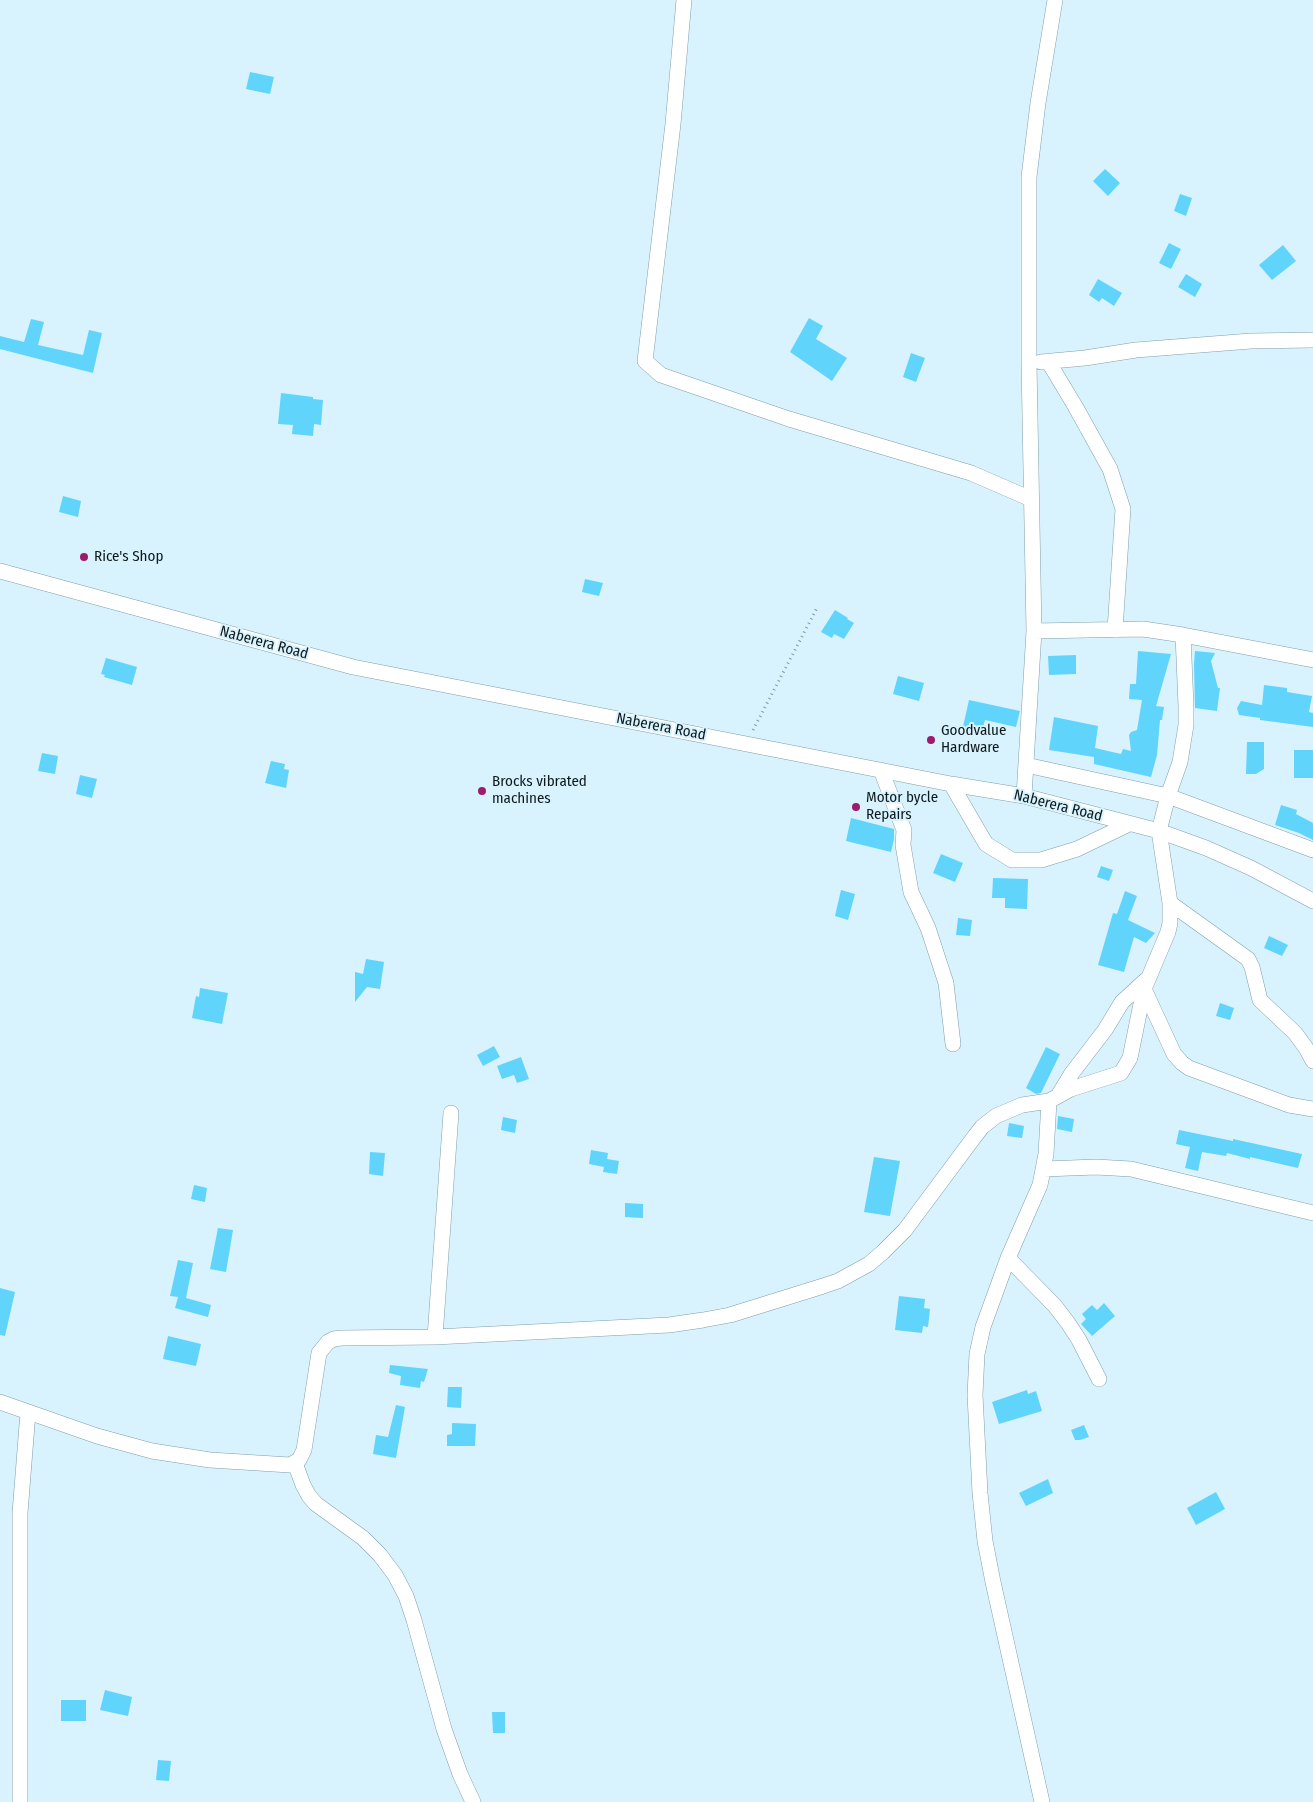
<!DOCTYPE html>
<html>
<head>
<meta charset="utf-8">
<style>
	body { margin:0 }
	canvas { display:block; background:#d8f3fd }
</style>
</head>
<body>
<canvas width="1313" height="1802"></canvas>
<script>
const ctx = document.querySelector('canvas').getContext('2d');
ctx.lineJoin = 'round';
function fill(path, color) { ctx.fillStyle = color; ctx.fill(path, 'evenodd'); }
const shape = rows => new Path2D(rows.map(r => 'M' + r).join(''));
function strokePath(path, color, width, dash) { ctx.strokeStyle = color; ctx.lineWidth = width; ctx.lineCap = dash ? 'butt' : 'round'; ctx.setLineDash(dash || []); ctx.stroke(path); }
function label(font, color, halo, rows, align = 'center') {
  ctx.font = font + ' "Fira Sans Condensed",sans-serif'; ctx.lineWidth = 4; ctx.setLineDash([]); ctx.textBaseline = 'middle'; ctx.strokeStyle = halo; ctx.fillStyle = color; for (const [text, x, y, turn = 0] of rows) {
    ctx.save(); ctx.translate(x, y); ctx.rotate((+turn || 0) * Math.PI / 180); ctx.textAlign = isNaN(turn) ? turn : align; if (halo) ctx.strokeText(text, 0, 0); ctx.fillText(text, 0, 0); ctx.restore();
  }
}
const building = shape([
	[250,72,274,77,270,94,246,89],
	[1105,169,1120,183,1108,196,1093,181],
	[1180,194,1192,198,1186,216,1174,211],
	[1169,243,1181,249,1171,269,1159,263],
	[1283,245,1296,261,1272,280,1259,265],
	[1186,274,1202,284,1195,297,1178,287],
	[1098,279,1122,293,1114,306,1102,298,1099,302,1089,295],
	[809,318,823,326,816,339,847,358,832,381,790,352],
	[31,319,44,322,38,345,83,355,89,330,102,333,93,373,0,349,0,336,24,342],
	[911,353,925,358,916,382,903,377],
	[281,393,313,397,313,399,323,400,321,425,314,424,313,436,292,434,293,425,278,424],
	[63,496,81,501,78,517,59,512],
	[585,579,603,583,599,596,582,592],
	[835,610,848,618,847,619,854,623,844,639,834,634,832,638,821,632],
	[1138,651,1171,654,1156,706,1164,707,1162,720,1160,720,1157,755,1151,777,1094,764,1094,757,1049,750,1054,717,1098,726,1095,748,1121,754,1123,749,1131,751,1129,735,1131,732,1137,730,1142,700,1129,699,1130,684,1136,684],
	[1195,651,1215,653,1211,661,1218,688,1220,688,1217,711,1195,708,1194,664],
	[1076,655,1076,674,1049,675,1048,656],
	[106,658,137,667,132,685,104,677,105,675,101,674],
	[898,676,924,683,919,701,893,694],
	[1264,685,1287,688,1287,692,1312,696,1309,712,1313,713,1313,727,1260,720,1260,718,1239,715,1237,708,1241,701,1262,705],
	[969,700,1020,711,1016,727,985,720,981,735,962,731],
	[1247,742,1264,742,1264,769,1256,774,1246,774],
	[1294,750,1313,750,1313,778,1294,778],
	[42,753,58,756,55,774,38,771],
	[271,761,285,764,284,769,289,770,286,788,265,783],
	[80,775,97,779,92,798,76,794],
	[1281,805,1297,810,1296,814,1313,823,1313,840,1299,833,1275,825],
	[851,818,894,829,894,839,891,852,846,841],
	[941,854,963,863,955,882,933,873],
	[1101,866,1113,870,1109,881,1097,877],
	[993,878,1028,879,1027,909,1005,908,1005,898,992,898],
	[841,890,855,894,848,920,835,916],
	[1125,891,1137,896,1128,920,1155,933,1146,943,1134,937,1124,972,1098,965,1113,913,1117,914],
	[958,918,972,920,970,936,956,935],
	[1269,936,1288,945,1282,956,1264,948],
	[366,959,384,962,380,989,367,987,355,1002,355,972,363,974],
	[200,988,228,993,222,1024,192,1018,196,996,199,997],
	[1220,1003,1234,1008,1230,1020,1216,1016],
	[494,1046,500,1057,483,1066,477,1055],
	[1046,1047,1060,1054,1041,1093,1036,1094,1026,1088],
	[521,1057,529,1079,517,1083,514,1075,502,1079,497,1066],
	[1058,1116,1074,1119,1072,1132,1057,1129],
	[503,1117,517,1120,515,1133,501,1130],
	[1009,1123,1024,1126,1022,1138,1007,1136],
	[1179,1130,1233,1141,1233,1139,1302,1154,1298,1168,1250,1157,1250,1159,1227,1153,1226,1156,1202,1152,1198,1171,1185,1168,1190,1147,1176,1144],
	[591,1150,608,1153,607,1159,619,1161,617,1174,603,1172,604,1167,589,1164],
	[370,1152,385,1153,383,1176,369,1174],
	[874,1157,900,1161,890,1216,864,1212],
	[194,1185,207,1188,205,1202,191,1199],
	[625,1203,643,1204,643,1218,625,1217],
	[218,1228,233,1230,226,1272,210,1269],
	[178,1260,193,1263,186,1298,211,1305,208,1317,175,1308,178,1297,170,1296],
	[0,1288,15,1292,5,1336,0,1335],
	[899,1296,925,1299,924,1308,930,1309,928,1327,923,1326,922,1333,895,1330],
	[1104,1303,1115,1316,1092,1336,1081,1324,1086,1319,1082,1314,1092,1305,1097,1310],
	[168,1336,201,1344,196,1366,163,1359],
	[390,1365,428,1369,424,1382,421,1381,420,1388,400,1385,401,1376,389,1373],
	[448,1387,462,1387,461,1408,447,1407],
	[1027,1390,1028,1394,1036,1391,1042,1411,999,1424,992,1402],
	[396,1405,405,1407,396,1458,373,1454,376,1435,388,1437],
	[452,1423,476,1424,475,1446,447,1446,447,1435,452,1434],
	[1084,1425,1089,1437,1080,1440,1075,1440,1071,1430],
	[1048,1479,1053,1493,1026,1506,1019,1493],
	[1216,1492,1225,1509,1196,1525,1187,1508],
	[105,1690,132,1697,128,1716,100,1710],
	[61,1700,86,1700,86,1721,61,1721],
	[492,1712,505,1712,505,1733,493,1733],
	[158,1760,171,1761,169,1781,156,1780]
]);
const path = shape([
	[753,730,818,606]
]);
const minor = shape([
	[684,0,673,124,645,361,661,375,789,419,971,473,1031,499],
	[1048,361,1075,406,1110,469,1123,509,1115,630],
	[1041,362,1085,358,1136,350,1251,341,1313,340],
	[0,571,353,667,951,784,1024,796,1159,831,1206,848,1251,868,1313,901],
	[1034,631,1143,629,1183,635,1313,660],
	[1026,765,1168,796,1313,850],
	[881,770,904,830,903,845,911,892,928,928,946,983,953,1044],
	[951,784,986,844,1012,860,1041,860,1077,849,1129,824],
	[1024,796,1034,631,1029,363,1029,177,1038,103,1055,0],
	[1170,903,1248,959,1252,967,1260,1000,1295,1033,1306,1048,1313,1061],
	[1144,989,1174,1054,1182,1063,1189,1068,1289,1105,1313,1109],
	[1058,1096,1072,1073,1105,1030,1122,1002,1146,980],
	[1044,1169,1096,1167,1131,1169,1313,1213],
	[1008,1258,1055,1306,1068,1323,1079,1340,1099,1379],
	[435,1337,451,1113],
	[0,1402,97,1436,152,1451,210,1460,290,1465,299,1460,304,1450,319,1353,328,1342,334,1339,341,1338,435,1337,669,1325,703,1320,730,1315,820,1287,838,1281,869,1264,883,1252,905,1230,972,1140,982,1127,996,1116,1022,1105,1049,1101,1071,1089,1121,1073,1130,1058,1144,989,1168,932,1170,923,1170,903,1159,831,1168,796,1180,762,1186,725,1186,706,1183,635],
	[295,1463,303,1485,309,1496,316,1504,363,1538,380,1555,395,1575,406,1596,414,1620,444,1729,460,1774,473,1802],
	[20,1802,20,1513,28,1412],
	[1042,1802,993,1582,985,1541,980,1493,975,1395,977,1354,983,1327,1008,1258,1040,1185,1046,1154,1049,1101]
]);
const markers = [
	[84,557,5,"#9d1a6d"],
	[931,740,5,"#9d1a6d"],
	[482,791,5,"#9d1a6d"],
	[856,807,5,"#9d1a6d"]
];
const poiNames = [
	["Rice's Shop",94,557],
	["Goodvalue",941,731],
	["Hardware",941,748],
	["Brocks vibrated",492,782],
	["machines",492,799],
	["Motor bycle",866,798],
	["Repairs",866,815]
];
const streetNames = [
	["Naberera Road",264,643,15],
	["Naberera Road",661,727,11],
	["Naberera Road",1058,806,14]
];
fill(building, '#61d4fc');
strokePath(minor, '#809fab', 16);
strokePath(path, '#83989f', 3, [1, 4]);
strokePath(minor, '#fff', 15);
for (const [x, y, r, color] of markers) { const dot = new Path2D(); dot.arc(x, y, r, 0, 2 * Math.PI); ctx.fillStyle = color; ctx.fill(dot); strokePath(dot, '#d8f3fd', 2); }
label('15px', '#0d191d', '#d8f3fd', poiNames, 'left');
label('15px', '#0d191d', '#d8f3fd', streetNames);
</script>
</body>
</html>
